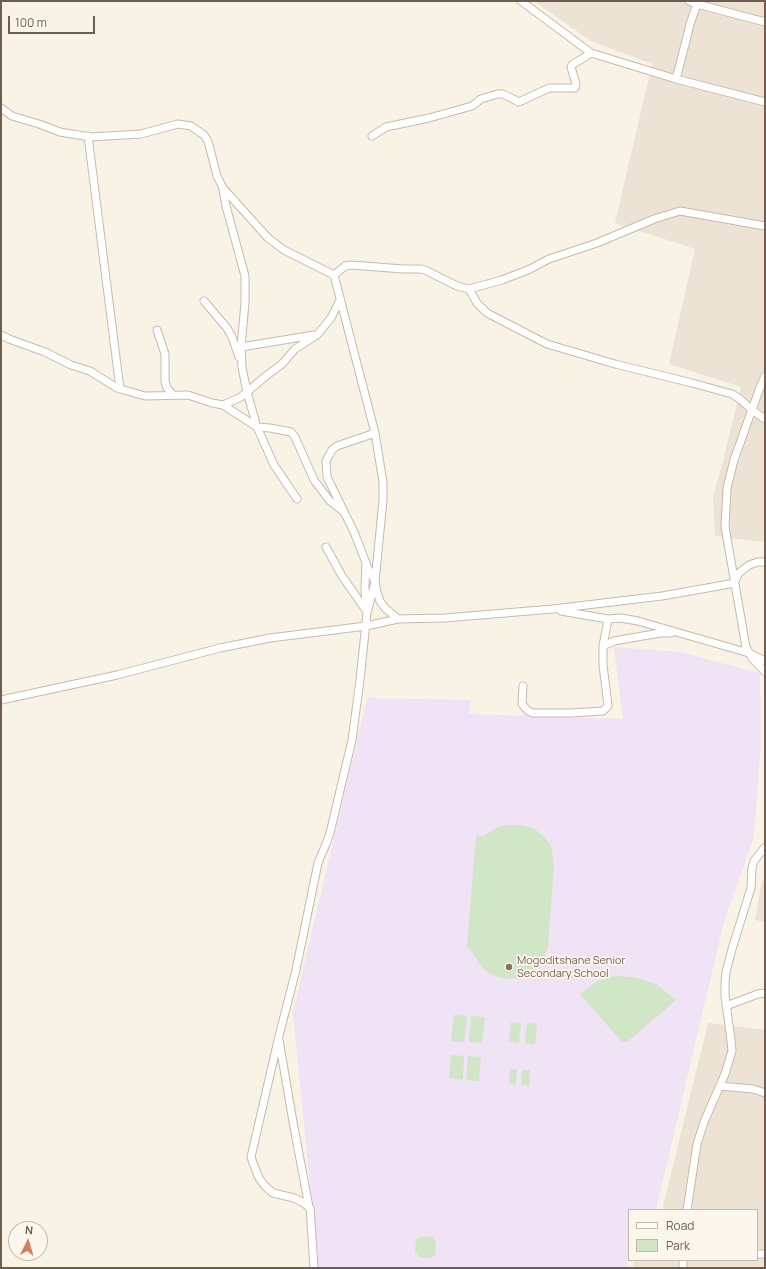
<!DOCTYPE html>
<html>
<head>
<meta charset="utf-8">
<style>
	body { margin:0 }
	#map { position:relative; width:766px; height:1269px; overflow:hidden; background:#f9f3e6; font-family:Manrope,sans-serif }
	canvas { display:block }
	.frame { position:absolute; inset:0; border:2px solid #6f5d4f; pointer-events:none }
	.legend { position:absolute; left:628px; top:1209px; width:130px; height:52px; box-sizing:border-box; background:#fcf7ec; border:1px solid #c4b9ad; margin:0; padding:5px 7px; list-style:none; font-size:12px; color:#6f5d4f }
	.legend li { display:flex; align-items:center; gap:8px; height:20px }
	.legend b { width:20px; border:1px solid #c4b9ad }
	.north { position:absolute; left:8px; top:1221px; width:40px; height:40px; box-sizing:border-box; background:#fcf7ec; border:1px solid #c4b9ad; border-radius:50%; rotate:5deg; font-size:11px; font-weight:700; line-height:16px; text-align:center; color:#6f5d4f }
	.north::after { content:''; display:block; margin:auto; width:14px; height:18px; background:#d37f5c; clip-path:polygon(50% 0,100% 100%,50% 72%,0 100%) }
	.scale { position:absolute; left:8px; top:16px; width:87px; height:18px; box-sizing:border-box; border:2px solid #6f5d4f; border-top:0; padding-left:5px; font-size:12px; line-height:14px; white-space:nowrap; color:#6f5d4f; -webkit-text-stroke:3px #fcf7ec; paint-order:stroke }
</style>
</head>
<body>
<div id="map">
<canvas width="766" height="1269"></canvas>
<div class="frame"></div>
<ul class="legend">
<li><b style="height:5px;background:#fff"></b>Road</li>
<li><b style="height:11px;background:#d1e5c7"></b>Park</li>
</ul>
<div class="north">N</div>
<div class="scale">100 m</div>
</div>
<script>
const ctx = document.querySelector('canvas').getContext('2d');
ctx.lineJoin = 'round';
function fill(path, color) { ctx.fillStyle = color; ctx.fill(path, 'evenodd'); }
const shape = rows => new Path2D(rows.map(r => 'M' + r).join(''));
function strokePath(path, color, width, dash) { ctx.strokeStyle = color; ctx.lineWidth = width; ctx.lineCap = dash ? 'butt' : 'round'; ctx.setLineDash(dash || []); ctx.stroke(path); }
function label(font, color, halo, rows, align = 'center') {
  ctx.font = font + ' Manrope,sans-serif'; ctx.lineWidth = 3.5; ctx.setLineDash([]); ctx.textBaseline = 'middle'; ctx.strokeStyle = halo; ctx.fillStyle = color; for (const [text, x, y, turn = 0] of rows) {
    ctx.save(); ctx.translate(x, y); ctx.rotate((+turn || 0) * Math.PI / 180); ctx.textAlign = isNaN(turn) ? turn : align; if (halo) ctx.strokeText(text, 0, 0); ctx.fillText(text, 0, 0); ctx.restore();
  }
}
const residential = shape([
	[534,1,765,1,765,536,763,542,715,536,713,497,722,465,741,387,669,364,695,249,615,223,652,64,591,41],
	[762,879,765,880,765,922,755,920],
	[708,1023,765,1030,765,1268,633,1268,634,1260,757,1260,757,1210,662,1210]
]);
const education = shape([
	[614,647,680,652,760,673,761,742,754,837,724,922,656,1210,629,1210,629,1248,627,1268,318,1268,293,1012,367,698,471,700,469,714,623,719]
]);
const green = shape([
	[509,825,520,825,528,827,536,830,544,837,550,844,553,856,554,868,548,944,546,954,542,962,536,970,527,976,519,978,508,979,497,977,487,972,480,965,470,948,467,948,476,835,483,836,498,827],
	[614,976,633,977,656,984,676,1000,627,1042,622,1042,580,994,595,982],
	[454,1015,467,1016,464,1042,451,1041],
	[471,1016,485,1017,482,1043,469,1042],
	[511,1022,521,1023,519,1043,509,1042],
	[527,1023,537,1024,535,1044,525,1043],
	[451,1055,464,1056,463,1080,449,1078],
	[468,1056,481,1057,479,1081,466,1080],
	[510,1069,517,1069,516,1085,509,1084],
	[522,1070,530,1070,529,1086,521,1085],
	[419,1236,434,1237,434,1240,436,1241,435,1256,432,1256,432,1258,418,1257,418,1253,415,1253,416,1239,419,1239]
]);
const minor = shape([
	[521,1,591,53,676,79,765,102],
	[697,4,765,22],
	[676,79,688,33,690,24,697,4,689,1],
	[1,108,12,116,39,124,60,132,90,137,141,134,178,124,191,126,204,135,208,141,217,176,223,188,268,238,284,250,334,275,375,433,383,482,383,500,375,582,367,613,360,680,352,740,330,833,326,844,318,863,296,970,279,1036,251,1157,253,1163,259,1178,265,1186,273,1193,294,1198,302,1202,310,1208,314,1268],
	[88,136,120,389],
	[372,136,386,127,429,118,472,106,481,99,497,94,503,94,519,102,549,88,575,88,576,84,571,67,572,65,591,53],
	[223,189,226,206,245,276,245,303,241,347,242,367,247,392,257,427,274,465,297,499],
	[334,275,345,266,351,265,403,269,421,269,425,270,457,286,469,289,502,280,530,269,549,259,597,243,654,219,680,211,765,226],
	[469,289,477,303,487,313,547,344,615,364,692,383,732,394,741,400,752,410,765,419],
	[204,301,227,328,232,337,239,357],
	[157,330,165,354,165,381,167,388,173,395],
	[1,335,9,339,45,352,71,365,90,371,117,388,145,396,188,395,212,403,223,405,257,427,270,428,291,432,295,437,314,480,330,501,344,512],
	[241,347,314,335],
	[765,376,759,390,734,460,727,488,725,527,746,647,752,658,765,672],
	[223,405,241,397,266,376,282,364,295,349,317,335,331,318,340,300],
	[326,547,342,576,365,609],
	[366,564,375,582,377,592,380,601,385,608,398,619],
	[366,609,365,586,366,563,354,532,327,477,326,461,332,450,337,446,375,433],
	[608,619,621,618,638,621,749,653,765,661],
	[603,646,614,641,660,633,671,633],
	[523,686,522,704,528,711,533,713,571,713,603,711,608,706,603,665,603,646,608,619,561,611],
	[1,700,117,675,220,648,270,638,366,626,398,619,445,618,553,609,662,596,724,585,734,583,739,573,749,565,758,562,765,562],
	[726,1006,758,994,765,993],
	[279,1040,293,1122,309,1207],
	[720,1086,753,1089,765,1093],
	[687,1210,697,1144,704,1122,725,1074,732,1051,731,1040,725,996,725,982,726,972,732,949,751,888,752,868,754,861,765,847],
	[757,1254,765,1254],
	[683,1260,683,1268]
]);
const markers = [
	[509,967,4,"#8d6e63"]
];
const educationNames = [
	["Mogoditshane Senior",517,961],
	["Secondary School",517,974]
];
fill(residential, '#ede3d4');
fill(education, '#f0e3f5');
fill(green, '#d1e5c7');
strokePath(minor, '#c7baac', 9);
strokePath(minor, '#fff', 7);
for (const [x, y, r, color] of markers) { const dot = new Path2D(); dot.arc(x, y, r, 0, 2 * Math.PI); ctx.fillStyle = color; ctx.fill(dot); strokePath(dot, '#fcf7ec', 1.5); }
label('11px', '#785e54', '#fcf7ec', educationNames, 'left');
</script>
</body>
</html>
